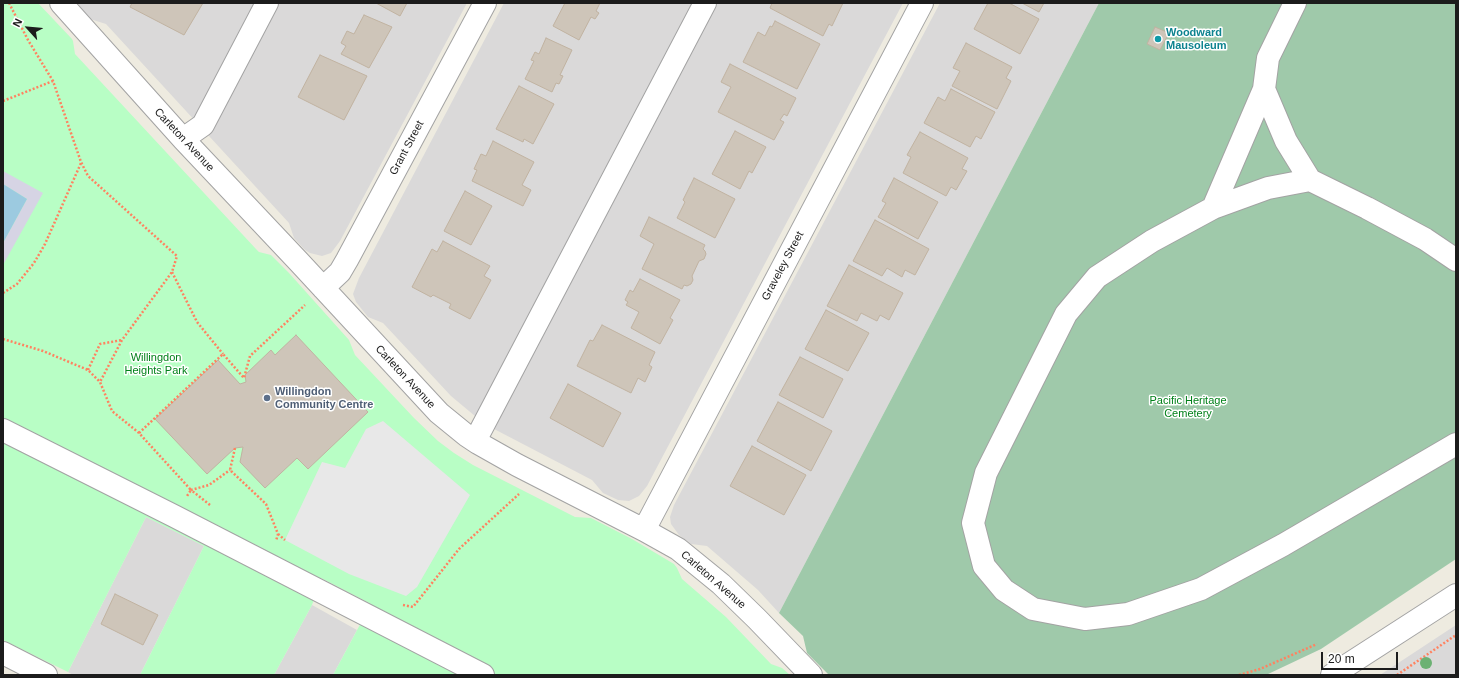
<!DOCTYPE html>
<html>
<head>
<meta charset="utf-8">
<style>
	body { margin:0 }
	#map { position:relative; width:1459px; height:678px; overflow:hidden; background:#eeebe0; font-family:Arial,sans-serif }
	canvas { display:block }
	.frame { position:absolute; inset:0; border:4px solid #1c1c1c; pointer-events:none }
	.north { position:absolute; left:8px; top:8px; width:40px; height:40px; -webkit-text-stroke:3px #fff; paint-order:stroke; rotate:297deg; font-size:11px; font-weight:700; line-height:16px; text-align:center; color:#1c1c1c }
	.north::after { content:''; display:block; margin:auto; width:14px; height:18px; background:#1c1c1c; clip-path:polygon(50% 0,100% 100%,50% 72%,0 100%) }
	.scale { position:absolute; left:1321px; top:652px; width:77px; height:18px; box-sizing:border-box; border:2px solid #1c1c1c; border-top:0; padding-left:5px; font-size:12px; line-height:14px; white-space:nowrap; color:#1c1c1c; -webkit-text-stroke:3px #fff; paint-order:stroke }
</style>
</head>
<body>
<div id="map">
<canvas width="1459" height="678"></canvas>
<div class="frame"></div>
<div class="north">N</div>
<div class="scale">20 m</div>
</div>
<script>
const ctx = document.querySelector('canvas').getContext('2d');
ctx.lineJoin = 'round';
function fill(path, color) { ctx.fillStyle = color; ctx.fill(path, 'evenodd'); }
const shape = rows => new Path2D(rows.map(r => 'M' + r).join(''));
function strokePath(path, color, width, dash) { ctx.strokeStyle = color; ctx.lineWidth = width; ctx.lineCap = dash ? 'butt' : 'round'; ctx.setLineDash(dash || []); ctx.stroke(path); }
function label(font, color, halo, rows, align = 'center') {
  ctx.font = font + ' Arial,sans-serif'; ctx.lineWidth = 3; ctx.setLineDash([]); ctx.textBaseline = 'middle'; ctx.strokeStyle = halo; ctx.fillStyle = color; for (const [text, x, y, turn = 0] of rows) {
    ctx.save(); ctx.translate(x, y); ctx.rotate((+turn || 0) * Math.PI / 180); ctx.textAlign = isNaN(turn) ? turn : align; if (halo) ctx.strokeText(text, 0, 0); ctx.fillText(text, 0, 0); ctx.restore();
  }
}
const residential = shape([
	[78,3,467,3,340,241,331,253,322,256,310,253,305,250,294,238,289,223,106,24,90,19,81,9],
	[504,3,903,3,647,486,639,496,629,501,618,500,603,493,592,480,496,430,475,416,451,396,383,323,368,317,356,302,353,294,359,278],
	[940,3,1099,3,779,613,758,590,707,546,691,544,679,535,671,524,670,517,674,505],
	[146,517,204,546,140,675,73,675,68,672],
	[312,605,357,630,333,675,274,675],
	[1456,625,1456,675,1380,675]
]);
const cemetery = shape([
	[1099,3,1456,3,1456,559,1321,649,1266,675,829,675,807,653,803,636,779,613]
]);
const park = shape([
	[3,3,38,3,72,39,73,41,75,54,256,249,259,252,271,255,289,273,349,340,355,355,414,418,438,441,454,453,473,465,575,517,591,518,632,539,674,564,677,568,682,579,726,617,771,664,782,668,790,675,333,675,371,604,321,578,312,605,274,675,140,675,204,546,146,517,68,672,3,640]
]);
const parking = shape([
	[383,421,470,495,417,587,406,596,349,574,285,540,322,462,345,468,366,429]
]);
const plaza = shape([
	[3,171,43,193,3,265,3,243,27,199,3,184]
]);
const water = shape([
	[3,184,27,199,3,243]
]);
const building = shape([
	[132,3,203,3,184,35,130,7,132,3],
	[376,3,407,3,400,16,376,3],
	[565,3,600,3,596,11,599,13,595,19,591,17,579,40,553,26,565,3],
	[772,3,843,3,832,26,829,24,823,36,770,8,772,3],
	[988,3,1009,3,1039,19,1020,54,974,29,988,3],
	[1022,3,1044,3,1039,12,1022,3],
	[364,15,392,27,369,68,341,54,346,46,341,43,347,31,354,34,364,15],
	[775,21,820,44,797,89,743,62,758,32,765,36,770,26,772,27,775,21],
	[1155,27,1169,33,1160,50,1147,44,1155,27],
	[546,38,572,50,560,75,563,76,559,84,556,83,552,92,525,79,534,61,531,60,535,52,539,54,546,38],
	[966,43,1012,67,1006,78,1011,81,997,109,952,86,960,71,953,68,966,43],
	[320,55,367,76,344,120,298,97,320,55],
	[730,64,796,98,787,116,784,114,780,120,784,122,774,140,718,112,731,87,721,82,730,64],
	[519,86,554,104,533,144,524,139,523,142,496,129,519,86],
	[951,89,995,112,981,139,976,136,970,147,924,123,938,97,945,101,951,89],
	[735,131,766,147,752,173,749,171,740,189,712,174,735,131],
	[920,132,968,158,962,169,967,171,956,190,951,187,946,196,903,173,911,157,907,155,920,132],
	[493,141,534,162,522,185,531,190,523,206,472,181,477,170,474,169,481,154,486,156,493,141],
	[694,178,735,199,715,238,677,218,685,202,683,200,694,178],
	[894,178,938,202,918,239,878,217,886,203,882,201,894,178],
	[465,191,492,206,471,245,444,231,465,191],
	[649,217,705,245,703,249,705,251,706,254,704,259,699,261,692,276,693,280,691,284,687,286,684,285,682,289,642,269,654,244,640,236,649,217],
	[875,220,929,249,915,275,905,270,902,277,887,268,882,276,853,261,875,220],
	[443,241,490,266,484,276,491,280,470,319,449,308,451,304,433,295,431,297,412,287,432,249,437,252,443,241],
	[849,265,903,293,889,320,880,315,877,321,861,313,857,321,827,306,849,265],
	[640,279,680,300,670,318,673,320,660,344,631,328,639,312,626,305,628,302,625,300,630,290,633,292,640,279],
	[826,310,869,333,848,371,805,349,826,310],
	[602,325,655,352,649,365,652,367,645,382,638,378,631,393,577,366,590,340,593,341,602,325],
	[296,335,368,412,308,469,297,458,265,488,240,462,243,447,235,448,207,474,155,419,218,360,240,384,246,382,245,375,271,350,275,355,296,335],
	[800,357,843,379,823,418,779,395,800,357],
	[568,384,621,413,603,447,550,418,568,384],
	[778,402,832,431,811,471,757,441,778,402],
	[752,446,806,475,784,515,730,486,752,446],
	[115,594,158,615,143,645,101,624,115,594]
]);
const path = shape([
	[9,3,28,40,53,81,81,162,88,176,177,256,172,272,122,340,100,382],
	[3,101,53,81],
	[172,272,197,322,223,354],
	[3,293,17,284,34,263,45,244,81,163],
	[3,339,43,351,88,370,100,382,112,411,139,433,191,490,187,496],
	[88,370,100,344,122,340],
	[139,433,223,354,244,378,250,356,305,305],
	[235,448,230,470,266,504,278,534,276,541],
	[210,505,191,490,209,485,230,470],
	[278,534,285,540],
	[403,605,413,607,459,549,519,494],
	[1239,675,1260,669,1317,644],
	[1397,675,1456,635]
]);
const minor = shape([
	[61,3,183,139,300,263,439,413,466,435,478,443,517,465,644,530,678,549,721,584,757,619,811,675],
	[1295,3,1268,58,1264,89,1213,208,1152,241,1097,277,1066,314,986,473,973,523,984,566,1004,590,1033,609,1085,619,1128,614,1201,589,1283,545,1456,444],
	[1264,89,1286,141,1310,180],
	[183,139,203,125,267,3],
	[1213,208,1268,188,1310,180,1367,208,1425,239,1456,260],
	[323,288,340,272,347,260,485,3],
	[3,430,174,516,483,675],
	[475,441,705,3],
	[644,530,922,3],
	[3,653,46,675],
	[1332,675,1456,595]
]);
const trees = [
	[1426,663]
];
const markers = [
	[1158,39,4,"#0f9aa8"],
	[267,398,4,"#5c6f8a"]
];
const cultureNames = [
	["Woodward",1166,33],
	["Mausoleum",1166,46]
];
const streetNames = [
	["Carleton Avenue",184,140,47],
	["Grant Street",407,148,-62],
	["Graveley Street",783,266,-62],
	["Carleton Avenue",405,377,47],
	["Carleton Avenue",713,580,41]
];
const parkNames = [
	["Willingdon",156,358],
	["Heights Park",156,371],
	["Pacific Heritage",1188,401],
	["Cemetery",1188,414]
];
const serviceNames = [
	["Willingdon",275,392],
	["Community Centre",275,405]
];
fill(residential, '#dad9d9');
fill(cemetery, '#9fc9aa');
fill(park, '#b8fec5');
fill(parking, '#e8e8e8');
fill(plaza, '#d6d4e4');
fill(water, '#9ccae0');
fill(building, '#cec5b9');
strokePath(building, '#c1b3a1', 1);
strokePath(minor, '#a3a3a3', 24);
strokePath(path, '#ff8260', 2.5, [2, 2]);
strokePath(minor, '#fff', 22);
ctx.fillStyle = '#6cb173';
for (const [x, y] of trees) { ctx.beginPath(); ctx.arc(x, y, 6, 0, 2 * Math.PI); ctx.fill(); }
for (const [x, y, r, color] of markers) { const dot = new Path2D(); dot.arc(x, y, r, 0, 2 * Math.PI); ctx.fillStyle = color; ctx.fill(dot); strokePath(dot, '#fff', 1.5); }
label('bold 11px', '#0d838f', '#fff', cultureNames, 'left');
label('11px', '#1c1c1c', '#fff', streetNames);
label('11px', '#02811a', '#fff', parkNames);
label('bold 11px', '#4e5e75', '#fff', serviceNames, 'left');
</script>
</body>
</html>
